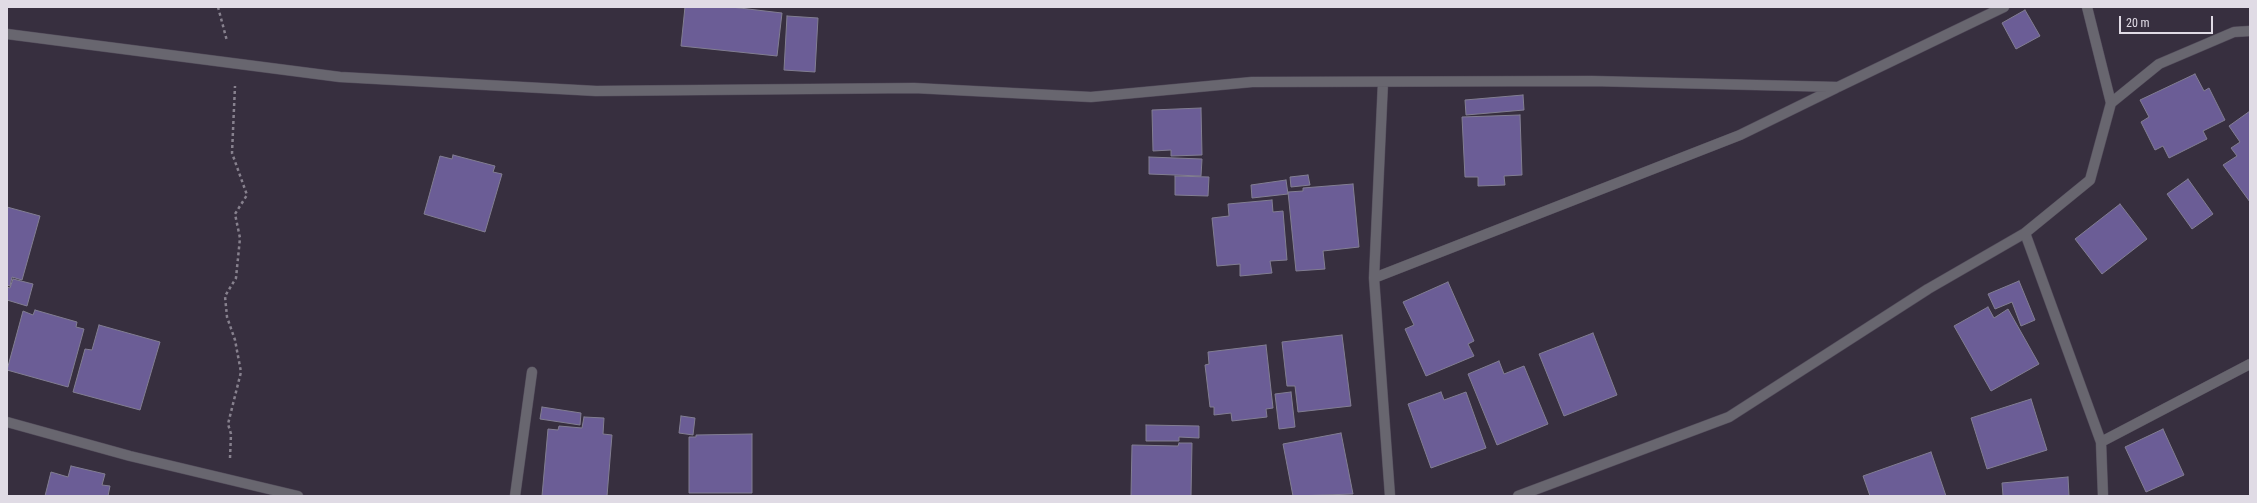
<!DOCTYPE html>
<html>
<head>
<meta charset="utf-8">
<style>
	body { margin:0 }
	#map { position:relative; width:2257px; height:503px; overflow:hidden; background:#372f3f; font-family:"Roboto Condensed",sans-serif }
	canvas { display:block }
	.frame { position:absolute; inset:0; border:8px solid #e0dbe5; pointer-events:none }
	.scale { position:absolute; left:2119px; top:16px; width:94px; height:18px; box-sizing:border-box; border:2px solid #e0dbe5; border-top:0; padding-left:5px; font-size:12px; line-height:14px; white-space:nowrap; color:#e0dbe5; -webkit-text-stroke:3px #372f3f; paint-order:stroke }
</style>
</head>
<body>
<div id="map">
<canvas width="2257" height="503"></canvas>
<div class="frame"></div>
<div class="scale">20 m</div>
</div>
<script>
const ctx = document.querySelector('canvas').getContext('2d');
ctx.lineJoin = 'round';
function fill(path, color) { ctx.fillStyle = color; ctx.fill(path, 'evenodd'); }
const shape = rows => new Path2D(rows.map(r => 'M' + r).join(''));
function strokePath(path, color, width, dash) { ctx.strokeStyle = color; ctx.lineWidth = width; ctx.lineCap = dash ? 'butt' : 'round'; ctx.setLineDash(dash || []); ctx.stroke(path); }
const building = shape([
	[685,7,731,7,782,13,777,56,681,46,685,7],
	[2025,10,2040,36,2016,49,2002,23,2025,10],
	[787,16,818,18,815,72,784,70,787,16],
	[2195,74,2204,91,2209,88,2225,120,2203,131,2207,139,2169,158,2163,146,2155,150,2141,122,2149,117,2140,100,2195,74],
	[1523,95,1524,110,1466,115,1465,100,1523,95],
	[1201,108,1202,155,1171,156,1171,150,1153,151,1152,110,1201,108],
	[2250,111,2250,202,2223,165,2237,156,2231,148,2240,142,2229,126,2250,111],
	[1520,115,1522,175,1504,176,1505,185,1478,186,1478,177,1465,177,1462,117,1520,115],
	[453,155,495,166,493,172,502,174,485,232,424,214,440,156,452,159,453,155],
	[1149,157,1202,159,1201,176,1149,174,1149,157],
	[1308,175,1310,185,1291,187,1290,177,1308,175],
	[1175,176,1209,177,1208,196,1175,195,1175,176],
	[2188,179,2213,214,2192,229,2167,194,2188,179],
	[1286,180,1288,194,1252,198,1251,185,1286,180],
	[1353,184,1359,247,1323,251,1325,269,1296,271,1288,192,1303,191,1303,188,1353,184],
	[1272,200,1273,212,1283,211,1287,260,1270,261,1272,273,1240,276,1240,264,1217,266,1212,218,1229,216,1228,204,1272,200],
	[2120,204,2147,239,2102,274,2075,239,2120,204],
	[7,207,40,216,22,280,12,277,10,286,7,285,7,207],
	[13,279,33,284,27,306,7,300,7,287,10,288,13,279],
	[2019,281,2035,320,2021,326,2012,302,1995,309,1988,294,2019,281],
	[1448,282,1474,341,1468,344,1474,356,1426,376,1405,329,1414,325,1403,302,1448,282],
	[1988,307,1994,318,2008,309,2039,364,1991,391,1954,326,1988,307],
	[35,310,77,322,76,327,84,329,68,387,7,370,23,311,33,315,35,310],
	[99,325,160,342,140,410,73,392,85,349,92,350,99,325],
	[1593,333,1617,395,1564,416,1539,354,1593,333],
	[1342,335,1351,406,1298,412,1295,386,1287,386,1282,342,1342,335],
	[1266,345,1273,408,1266,409,1267,417,1232,421,1231,413,1214,415,1214,407,1210,407,1205,365,1209,364,1208,352,1266,345],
	[1499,361,1504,374,1524,366,1548,424,1497,445,1468,374,1499,361],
	[1291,392,1295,427,1279,429,1275,394,1291,392],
	[1441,392,1444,400,1466,392,1486,448,1431,468,1408,404,1441,392],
	[2031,399,2047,450,1987,469,1971,418,2031,399],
	[542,407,581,413,580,425,540,419,542,407],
	[681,416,695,418,693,435,679,433,681,416],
	[584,417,604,418,603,434,612,435,607,496,542,496,548,429,558,430,559,426,582,428,584,417],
	[1146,425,1199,426,1199,438,1179,437,1179,441,1146,441,1146,425],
	[2163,429,2184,475,2146,492,2125,447,2163,429],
	[1341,433,1353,494,1293,496,1283,444,1341,433],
	[752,434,752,493,689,493,689,437,696,437,696,435,752,434],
	[1179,443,1192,443,1191,496,1131,496,1132,445,1178,446,1179,443],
	[1931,452,1946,496,1870,496,1863,476,1931,452],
	[71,466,105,474,102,485,110,486,108,496,45,496,51,472,68,477,71,466],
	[2068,477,2069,496,2003,496,2002,483,2068,477]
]);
const path = shape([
	[218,7,227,41],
	[230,458,231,434,228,424,241,372,235,340,227,317,225,296,236,278,240,238,235,214,247,195,232,153,235,86]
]);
const street = shape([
	[7,34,340,77,596,91,914,88,1091,97,1252,82,1592,81,1838,87,2004,7],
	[2111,103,2159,64,2234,32,2250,31],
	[2025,233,2101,442,2103,496],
	[1374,278,1383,82],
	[7,422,130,456,298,496],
	[2101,442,2250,364],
	[515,496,532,372],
	[1390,496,1374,278,1740,135,1836,88],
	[1518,496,1729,417,1928,289,2025,233,2090,180,2111,103,2087,7]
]);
fill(building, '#6b5d96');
strokePath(building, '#827e92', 1);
strokePath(street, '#524b5a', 11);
strokePath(path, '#87818e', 2.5, [3, 3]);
strokePath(street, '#68666f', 10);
</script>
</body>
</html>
